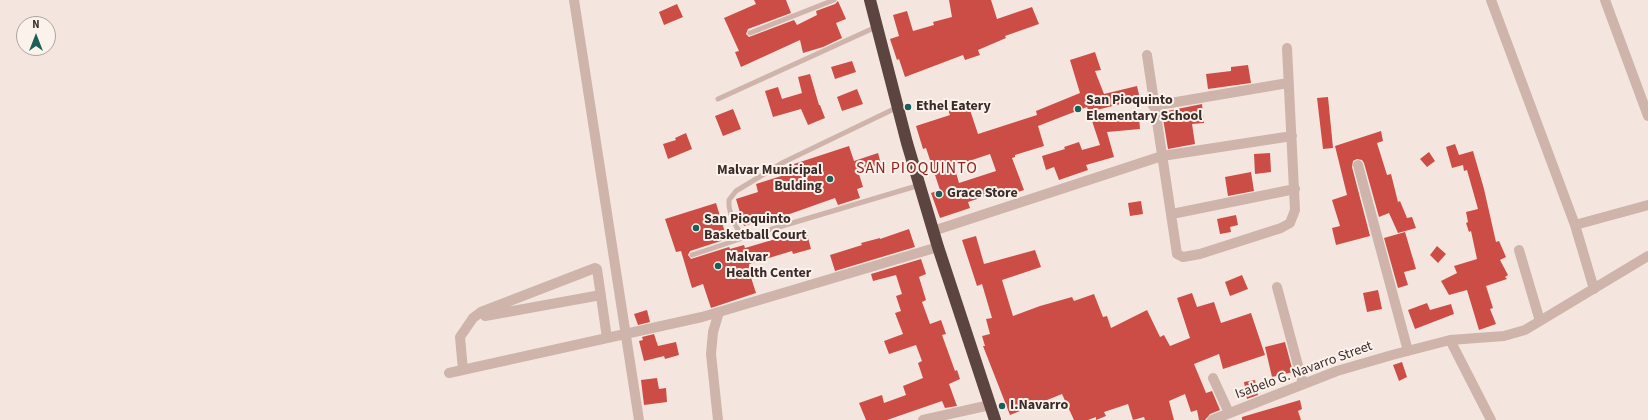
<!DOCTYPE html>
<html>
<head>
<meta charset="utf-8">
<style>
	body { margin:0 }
	#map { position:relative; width:1648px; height:420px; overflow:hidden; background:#f4e6df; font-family:"Source Sans 3",sans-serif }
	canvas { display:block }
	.north { position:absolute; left:16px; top:16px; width:40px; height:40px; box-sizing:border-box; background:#fbf2ec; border:1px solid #aea39e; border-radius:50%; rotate:0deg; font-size:11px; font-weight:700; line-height:16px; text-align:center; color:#3b2c2a }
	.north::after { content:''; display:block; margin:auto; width:14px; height:18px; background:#1c5f57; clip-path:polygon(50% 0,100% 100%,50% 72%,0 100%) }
</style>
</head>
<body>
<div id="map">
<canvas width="1648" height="420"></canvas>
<div class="north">N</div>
</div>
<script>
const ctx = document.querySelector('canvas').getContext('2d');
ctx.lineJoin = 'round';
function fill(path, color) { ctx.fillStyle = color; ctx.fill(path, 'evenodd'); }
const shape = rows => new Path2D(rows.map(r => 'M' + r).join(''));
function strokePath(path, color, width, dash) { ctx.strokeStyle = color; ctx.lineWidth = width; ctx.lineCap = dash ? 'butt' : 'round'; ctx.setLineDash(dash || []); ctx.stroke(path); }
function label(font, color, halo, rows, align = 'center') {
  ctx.font = font + ' "Source Sans 3",sans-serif'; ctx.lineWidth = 4; ctx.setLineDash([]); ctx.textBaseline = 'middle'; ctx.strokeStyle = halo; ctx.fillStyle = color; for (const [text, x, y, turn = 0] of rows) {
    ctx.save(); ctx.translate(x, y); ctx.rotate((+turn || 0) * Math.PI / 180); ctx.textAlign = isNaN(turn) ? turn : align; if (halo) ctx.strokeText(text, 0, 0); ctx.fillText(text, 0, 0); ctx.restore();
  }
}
const building = shape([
	[754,0,786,0,791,13,748,29,746,34,749,37,794,20,797,25,817,15,816,11,835,4,838,1,846,19,836,23,842,38,823,47,803,53,800,40,741,67,735,52,739,51,724,18,756,4],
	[949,0,991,0,997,19,1032,7,1039,24,1005,36,1006,38,978,50,980,55,965,60,963,55,905,77,899,59,897,60,890,39,899,36,893,15,907,11,913,31,934,25,933,22,952,17],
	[677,4,683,17,664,25,659,12],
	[1095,52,1101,70,1095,71,1104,94,1137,86,1140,99,1089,112,1087,107,1038,126,1044,146,1015,155,1015,157,1012,158,1024,190,1006,196,1004,190,968,202,970,208,940,218,931,193,940,190,926,148,923,149,916,126,950,115,948,110,968,104,978,134,1037,115,1036,111,1080,93,1070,60],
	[990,154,996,171,959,183,954,166],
	[852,61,856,72,835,79,831,67],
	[1248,65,1251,83,1208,89,1206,74,1231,71,1231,67],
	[810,74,819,105,820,105,825,118,808,125,801,109,773,117,765,91,778,87,782,99,802,93,798,77],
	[857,89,863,104,842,111,837,97],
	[1328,97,1333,148,1323,149,1317,98],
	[1202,104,1204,123,1192,124,1195,144,1168,149,1162,112],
	[733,109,741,129,723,136,715,116],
	[1139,117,1140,129,1107,132,1114,157,1086,165,1088,170,1059,180,1054,167,1046,170,1042,156,1065,149,1064,147,1079,142,1082,150,1100,145,1092,121],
	[1381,131,1383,141,1377,143,1387,175,1391,174,1398,202,1400,201,1407,218,1412,217,1416,228,1398,233,1389,213,1379,217,1364,163,1362,160,1357,159,1353,161,1352,167,1370,236,1336,245,1332,228,1340,226,1332,200,1347,195,1335,146],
	[686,133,692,149,668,159,663,144,676,140,675,138],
	[1455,144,1459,155,1473,151,1484,189,1496,242,1499,241,1506,257,1500,260,1508,275,1505,277,1507,279,1486,286,1493,308,1490,309,1496,324,1479,330,1467,290,1449,295,1441,281,1457,273,1454,266,1477,259,1471,231,1469,232,1466,223,1468,222,1466,212,1478,209,1467,170,1464,171,1463,165,1452,168,1446,147],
	[849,146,854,161,878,153,881,164,858,171,863,187,857,189,860,198,838,205,835,198,767,222,766,219,744,226,736,199,758,192,756,184,797,171,794,164],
	[1429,152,1435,161,1427,167,1420,159],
	[1270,153,1271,172,1255,174,1254,154],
	[1251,172,1254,191,1228,196,1225,177],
	[1141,201,1143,214,1130,216,1128,203],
	[716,203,727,239,690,251,688,255,691,259,729,247,730,249,744,245,745,248,806,230,811,249,793,254,792,251,749,264,751,270,749,271,756,293,711,308,703,284,692,288,681,251,676,252,665,219],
	[1236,215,1238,225,1230,227,1231,232,1220,234,1217,219],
	[909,229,915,247,835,271,830,255,862,245,861,243,880,238,880,239],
	[1405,232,1416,269,1404,272,1408,285,1398,288,1384,238],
	[976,236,984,264,1035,250,1041,267,1002,280,1013,316,1040,306,1072,297,1074,301,1094,294,1103,317,1107,316,1111,328,1147,310,1160,337,1164,335,1170,346,1190,338,1177,298,1192,293,1197,307,1214,302,1221,323,1251,313,1265,355,1223,369,1219,354,1194,364,1206,393,1212,391,1220,410,1210,414,1205,420,1199,420,1197,410,1191,412,1185,394,1169,401,1174,420,1145,420,1144,417,1133,420,1128,404,1104,412,1106,416,1096,420,1096,417,1088,420,1074,420,1062,394,1010,415,983,346,985,346,982,336,990,334,986,319,992,318,982,284,977,286,962,240],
	[1437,246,1446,254,1438,263,1430,255],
	[921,259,926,274,919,277,926,300,922,302,930,324,941,320,946,334,942,335,955,371,957,370,960,379,949,384,957,406,945,408,942,401,887,420,866,420,859,403,882,395,884,403,906,395,903,386,923,378,918,363,922,361,916,345,889,354,884,341,903,334,895,313,901,311,896,296,902,294,896,275,873,281,871,274],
	[1242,275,1248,289,1230,296,1225,282],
	[1378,290,1382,309,1367,312,1363,293],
	[1427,303,1430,310,1451,304,1454,314,1415,329,1408,310],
	[647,310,650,322,638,325,634,314],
	[654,334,658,346,676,342,679,355,665,359,664,356,644,361,639,341,643,340,642,337],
	[1285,342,1293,372,1272,377,1265,347],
	[1402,362,1407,377,1399,381,1393,365],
	[657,378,659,389,666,388,667,402,644,405,641,380],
	[1255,380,1258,395,1247,399,1244,382],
	[1300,400,1302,409,1298,411,1301,420,1242,420,1242,417]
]);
const lane = shape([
	[750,33,834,0],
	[718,99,876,27],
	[752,235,742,233,737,228,731,215,729,206,729,200,736,191,784,162,898,107],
	[692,255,752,235,920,185]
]);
const street = shape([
	[574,0,639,420],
	[1491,0,1575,225,1594,289],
	[1605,0,1648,116],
	[1147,55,1177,254,1183,257,1200,254,1281,228,1290,223,1295,210,1287,48],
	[1153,106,1288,83],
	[1358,165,1408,351],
	[1172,214,1295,189],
	[1575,225,1648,205],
	[933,231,1162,156,1292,136],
	[1519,250,1540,321],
	[1277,287,1303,384],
	[485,316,601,295],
	[1450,340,1491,420],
	[463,370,460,337,473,318,481,312,595,268,597,269,607,338],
	[449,373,702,317,938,247],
	[1213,378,1229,413],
	[718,420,711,354,713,332,719,312],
	[923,420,990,405],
	[1212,420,1337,371,1392,355,1450,340,1504,336,1525,330,1648,256]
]);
const highway = shape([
	[870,0,907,143,938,247,995,420]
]);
const markers = [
	[908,107,4,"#1c5f57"],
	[1078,109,4,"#1c5f57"],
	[830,179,4,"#1c5f57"],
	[939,194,4,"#1c5f57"],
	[696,228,4,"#1c5f57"],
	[718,266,4,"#1c5f57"],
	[1002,406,4,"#1c5f57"]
];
const poiNames = [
	["San Pioquinto",1086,101],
	["Elementary School",1086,117],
	["Ethel Eatery",916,107],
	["Malvar Municipal",822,171,"right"],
	["Bulding",822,187,"right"],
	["Grace Store",947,194],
	["San Pioquinto",704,220],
	["Basketball Court",704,236],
	["Malvar",726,258],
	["Health Center",726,274],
	["I.Navarro",1010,406]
];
const streetNames = [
	["Isabelo G. Navarro Street",1304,371,-20]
];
const quarterNames = [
	["SAN PIOQUINTO",917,169]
];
fill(building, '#cc4d45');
strokePath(lane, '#ceb4aa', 5);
strokePath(street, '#ceb4aa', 10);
strokePath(highway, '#5c4440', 12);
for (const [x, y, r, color] of markers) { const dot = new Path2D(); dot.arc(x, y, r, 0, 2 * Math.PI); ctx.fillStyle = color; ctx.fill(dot); strokePath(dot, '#fbf2ec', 1.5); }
label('bold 14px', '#3b2c2a', '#fbf2ec', poiNames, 'left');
label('14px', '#3b2c2a', '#fbf2ec', streetNames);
ctx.letterSpacing = '1px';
label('16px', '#8f231e', '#fbf2ec', quarterNames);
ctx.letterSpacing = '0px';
</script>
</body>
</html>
